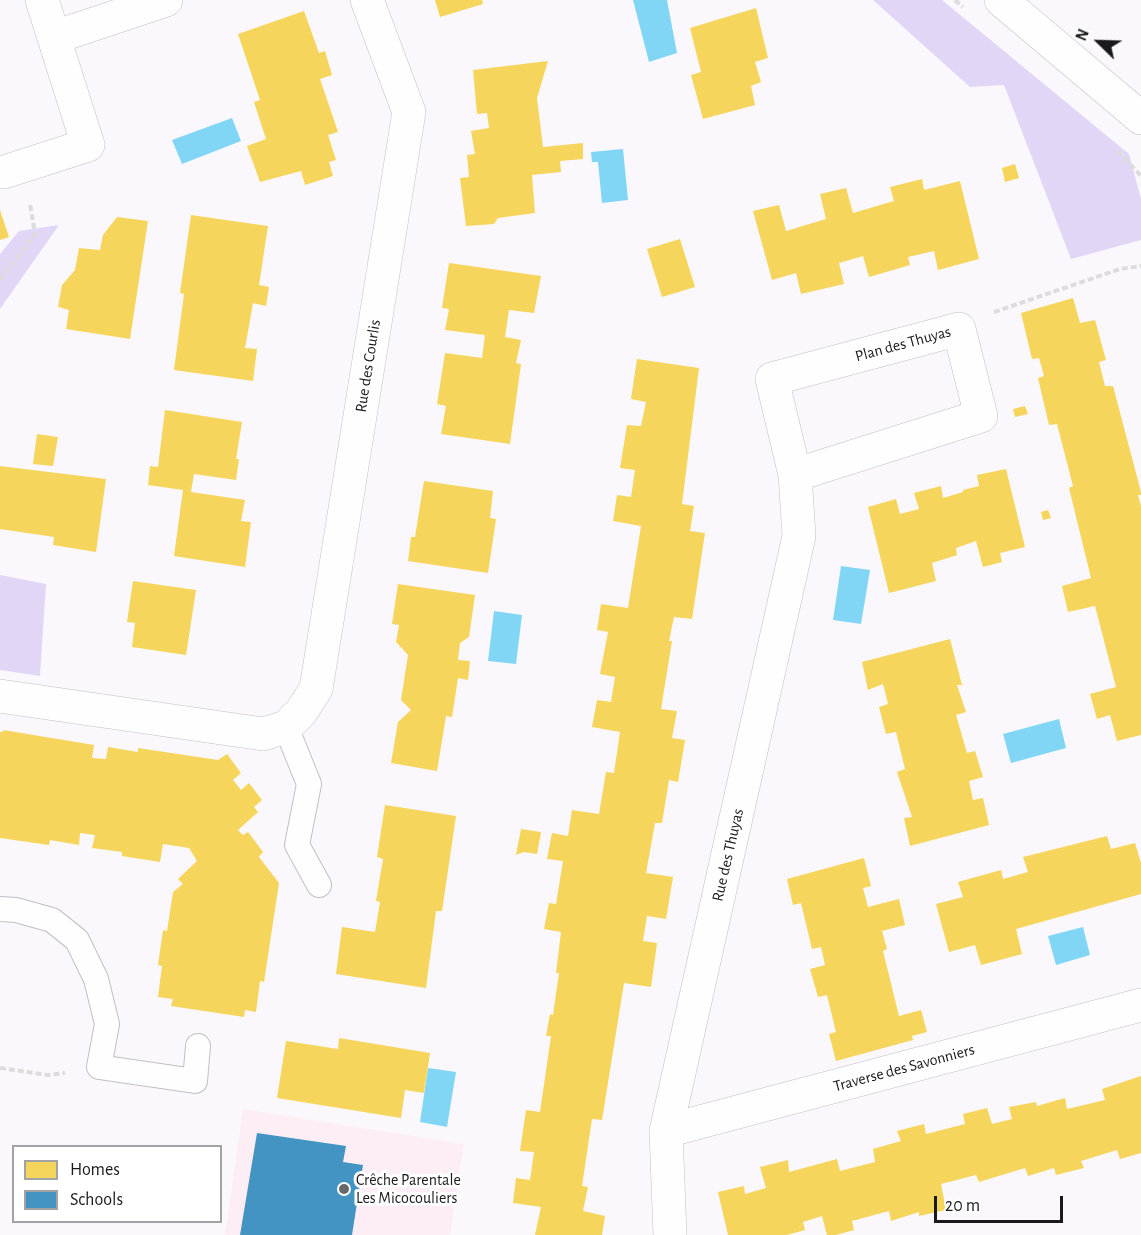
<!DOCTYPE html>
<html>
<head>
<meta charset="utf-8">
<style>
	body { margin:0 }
	#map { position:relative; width:1141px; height:1235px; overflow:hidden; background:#faf8fc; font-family:"Alegreya Sans",sans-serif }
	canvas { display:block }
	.legend { position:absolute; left:12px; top:1145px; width:210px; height:78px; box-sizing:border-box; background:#fff; border:2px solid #a3a3a4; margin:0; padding:8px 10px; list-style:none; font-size:18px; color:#1a191c }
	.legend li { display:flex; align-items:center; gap:12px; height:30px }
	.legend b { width:30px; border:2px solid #a3a3a4 }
	.north { position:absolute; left:1069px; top:12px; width:60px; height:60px; -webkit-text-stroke:4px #fff; paint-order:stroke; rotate:293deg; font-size:16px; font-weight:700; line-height:24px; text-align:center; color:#1a191c }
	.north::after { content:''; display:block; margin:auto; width:21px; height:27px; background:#1a191c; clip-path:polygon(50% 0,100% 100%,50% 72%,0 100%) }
	.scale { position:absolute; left:934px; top:1196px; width:129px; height:27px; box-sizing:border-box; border:3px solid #1a191c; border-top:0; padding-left:8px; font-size:18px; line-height:21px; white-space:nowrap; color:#1a191c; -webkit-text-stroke:4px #fff; paint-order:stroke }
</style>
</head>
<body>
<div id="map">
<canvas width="1141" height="1235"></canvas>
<ul class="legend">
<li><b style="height:16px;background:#f6d55c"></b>Homes</li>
<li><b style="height:16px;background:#4393c3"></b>Schools</li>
</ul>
<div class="north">N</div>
<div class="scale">20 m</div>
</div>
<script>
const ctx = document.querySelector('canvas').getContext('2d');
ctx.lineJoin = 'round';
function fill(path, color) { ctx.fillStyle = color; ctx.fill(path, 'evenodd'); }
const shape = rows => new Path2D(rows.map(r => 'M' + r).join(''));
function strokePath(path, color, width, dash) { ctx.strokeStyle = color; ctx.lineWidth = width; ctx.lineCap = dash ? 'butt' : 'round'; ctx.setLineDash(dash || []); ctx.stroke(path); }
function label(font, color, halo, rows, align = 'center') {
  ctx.font = font + ' "Alegreya Sans",sans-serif'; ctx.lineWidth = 6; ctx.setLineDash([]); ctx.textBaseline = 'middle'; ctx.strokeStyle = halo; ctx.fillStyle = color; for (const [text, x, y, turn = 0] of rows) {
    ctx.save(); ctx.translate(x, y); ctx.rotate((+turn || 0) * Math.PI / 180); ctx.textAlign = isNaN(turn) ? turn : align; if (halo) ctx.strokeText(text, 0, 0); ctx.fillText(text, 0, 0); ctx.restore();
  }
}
const education = shape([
	[243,1109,464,1144,450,1235,225,1235]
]);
const green = shape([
	[873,0,942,0,1129,154,1141,199,1141,240,1071,259,1004,85,970,87],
	[59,225,0,309,0,254,19,231],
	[0,575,46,584,40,676,0,670]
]);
const water = shape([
	[633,0,667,0,677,53,649,62],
	[232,118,241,141,182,164,172,140],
	[623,149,628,200,602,203,598,162,592,162,591,152],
	[841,566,870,570,861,624,833,620],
	[494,611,522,615,516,664,488,661],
	[1059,719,1066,748,1011,763,1003,734],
	[1083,927,1090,955,1056,965,1048,936],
	[428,1068,456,1072,447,1127,420,1122]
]);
const homes = shape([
	[435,0,482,0,483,4,440,17],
	[756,8,768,58,755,62,761,82,751,86,755,105,703,119,691,75,701,72,690,28],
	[304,11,319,53,325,51,332,75,320,79,338,132,328,135,336,160,329,162,333,176,305,185,301,171,260,182,247,146,266,139,254,102,260,100,238,34],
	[548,61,537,98,543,147,583,143,583,159,560,161,561,172,532,175,535,213,498,218,494,224,466,226,460,178,469,177,467,155,475,154,471,131,489,128,487,113,477,114,473,70],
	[1015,164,1019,178,1005,182,1002,168],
	[922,179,924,190,960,181,979,259,938,270,934,251,908,257,910,265,869,277,863,256,839,263,844,284,801,294,796,273,772,280,753,211,779,205,786,231,826,219,820,194,846,188,853,213,894,201,890,187],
	[0,210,9,237,0,240],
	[191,215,268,226,259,285,269,287,266,306,253,303,245,348,257,349,253,381,174,370,184,294,180,293],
	[117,217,148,221,130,339,66,329,69,310,58,307,62,285,75,270,79,248,100,250,103,235],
	[680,239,695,287,662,297,647,249],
	[449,263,541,276,534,313,509,310,505,337,521,340,516,363,521,364,510,444,441,434,446,406,437,404,445,353,482,358,485,335,445,330,449,309,442,308],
	[1073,298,1080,323,1095,320,1106,360,1099,362,1105,386,1113,386,1141,492,1141,495,1138,495,1141,506,1141,735,1117,741,1110,715,1097,719,1090,694,1116,687,1095,606,1068,612,1062,586,1091,578,1069,488,1073,486,1057,424,1049,425,1038,378,1044,376,1039,358,1032,359,1021,313],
	[637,359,699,368,682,504,694,506,690,531,705,533,692,619,674,617,669,641,672,641,661,709,677,711,672,738,685,740,678,782,669,780,662,823,655,823,646,873,673,877,666,919,647,916,643,941,657,943,651,987,624,983,602,1120,592,1119,582,1186,588,1187,583,1211,605,1216,602,1235,535,1235,541,1207,513,1203,516,1178,530,1180,534,1152,520,1151,526,1110,540,1112,551,1036,546,1036,550,1014,553,1015,559,973,556,973,561,932,544,929,549,903,556,904,563,861,547,859,552,833,568,836,572,810,599,814,606,772,614,773,620,732,592,727,597,700,611,702,615,677,600,674,608,632,597,630,601,604,628,608,641,526,613,521,617,495,631,497,635,470,620,468,627,425,641,426,646,402,631,399],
	[1025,406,1028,414,1015,417,1013,409],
	[165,410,242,422,236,459,239,459,236,480,194,474,191,492,245,500,241,521,251,522,245,567,174,556,183,490,148,485,150,466,158,467],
	[37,434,58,437,53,466,33,464],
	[0,466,106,479,96,552,53,545,54,537,0,529],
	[1006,469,1025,547,1000,553,1002,562,983,567,976,541,956,548,957,555,932,563,936,581,889,593,868,507,896,499,900,514,919,509,914,493,941,486,943,498,963,492,963,490,979,486,977,475],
	[424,481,493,491,490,518,496,519,488,573,408,561,411,537,415,537],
	[1048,510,1051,518,1043,520,1041,512],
	[133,581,196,590,186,655,132,647,135,623,127,622],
	[398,584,475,595,469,637,460,643,458,660,470,661,468,680,458,678,452,717,446,716,437,771,391,763,398,722,411,710,401,700,408,655,396,642,399,625,392,624],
	[950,639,962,685,957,685,966,712,956,715,967,753,975,751,983,777,969,781,973,800,983,798,989,825,910,846,904,818,912,817,897,772,905,769,896,732,886,734,879,707,888,704,883,684,868,690,862,662],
	[3,730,94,745,92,758,106,759,108,747,138,752,138,748,218,760,227,754,241,773,233,780,241,790,249,783,262,800,254,807,258,812,238,830,243,835,248,832,263,852,259,857,279,883,264,982,260,981,256,1012,245,1010,244,1017,171,1006,173,999,158,997,162,966,158,965,163,930,167,931,173,892,183,884,178,879,197,861,189,848,163,844,160,862,122,856,122,852,92,848,95,835,80,833,79,845,50,840,49,845,0,838,0,732,3,732],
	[385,805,456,816,442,911,436,911,426,988,336,974,342,927,375,932,380,902,376,901,383,859,377,857],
	[521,829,541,832,537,854,524,852,516,855],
	[1107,836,1111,849,1135,843,1141,863,1141,894,1016,929,1022,954,981,965,975,945,949,952,936,904,963,897,958,882,1001,870,1003,879,1028,872,1023,857],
	[864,858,871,886,863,888,868,907,899,899,905,925,882,931,887,949,883,951,899,1016,921,1010,927,1032,912,1036,913,1040,836,1061,829,1034,836,1032,827,995,818,997,810,969,825,965,821,947,812,949,801,903,793,905,787,879],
	[339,1038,430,1053,424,1093,405,1090,401,1118,277,1098,286,1041,338,1049],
	[1141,1076,1141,1153,1120,1159,1117,1150,1081,1161,1084,1168,1056,1175,1054,1168,1028,1176,1025,1168,979,1182,976,1175,941,1184,946,1210,919,1216,919,1212,891,1221,889,1211,852,1221,854,1230,836,1235,827,1235,822,1216,803,1222,805,1230,787,1235,728,1235,718,1192,744,1186,745,1194,766,1188,760,1167,788,1160,789,1172,837,1159,840,1171,875,1162,873,1149,901,1141,897,1131,924,1124,926,1134,965,1124,963,1114,987,1108,992,1124,1012,1119,1009,1107,1036,1102,1037,1106,1065,1098,1067,1109,1105,1100,1102,1089]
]);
const schools = shape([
	[257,1133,346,1146,343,1162,363,1165,352,1235,240,1235]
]);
const path = shape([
	[955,0,963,7],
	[1118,151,1141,176],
	[0,280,35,234,30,204],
	[994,312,1120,269,1141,266],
	[0,1068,48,1075,65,1073]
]);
const lane = shape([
	[286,727,309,784,297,845,319,885],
	[0,909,16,910,52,920,77,940,96,979,107,1024,99,1067,195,1081,198,1046]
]);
const street = shape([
	[55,37,166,0],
	[4,172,88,145,42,0],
	[0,696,263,734,286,727,301,712,316,689,409,112,367,0],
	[666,1131,1141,1005],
	[670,1235,666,1131,799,536,795,475,772,379,959,329,981,416,795,475]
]);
const secondary = shape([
	[1001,0,1141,118]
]);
const markers = [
	[344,1189,6,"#68676a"]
];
const streetNames = [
	["Plan des Thuyas",903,344,-15],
	["Rue des Courlis",368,366,-81],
	["Rue des Thuyas",728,855,-77],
	["Traverse des Savonniers",904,1068,-15]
];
const poiNames = [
	["Crêche Parentale",356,1180],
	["Les Micocouliers",356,1198]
];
fill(education, '#fdeef6');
fill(green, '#e2d6f6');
fill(water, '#82d6f5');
fill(homes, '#f6d55c');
fill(schools, '#4393c3');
strokePath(lane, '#c0bfc2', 26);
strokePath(street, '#c0bfc2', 34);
strokePath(secondary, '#c0bfc2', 34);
strokePath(path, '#dcdcdd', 4, [6, 3]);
strokePath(lane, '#fefeff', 24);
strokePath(street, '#fefeff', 33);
strokePath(secondary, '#fefeff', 33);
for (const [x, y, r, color] of markers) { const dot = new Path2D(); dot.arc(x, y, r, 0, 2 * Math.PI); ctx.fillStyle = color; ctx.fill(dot); strokePath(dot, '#fff', 2); }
label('16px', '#1a191c', '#fff', streetNames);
label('16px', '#1a191c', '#fff', poiNames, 'left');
</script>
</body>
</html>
